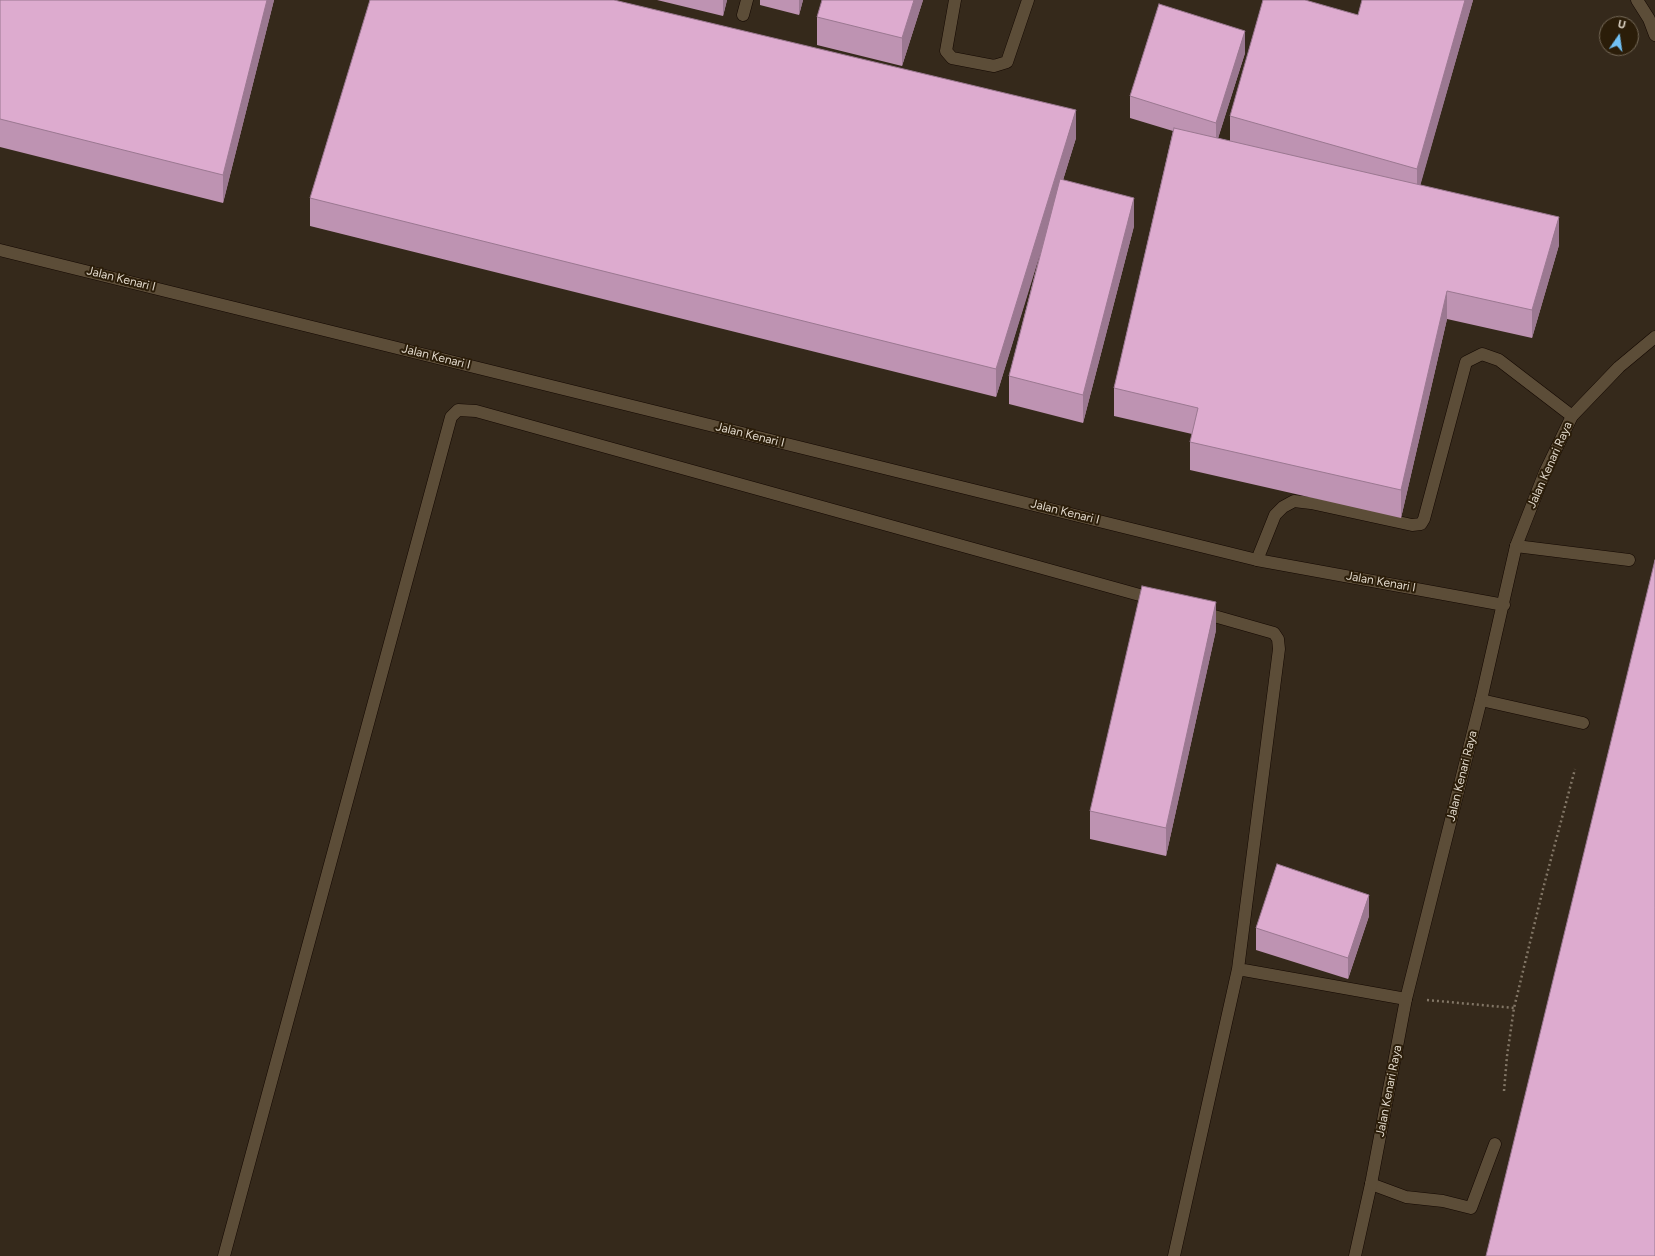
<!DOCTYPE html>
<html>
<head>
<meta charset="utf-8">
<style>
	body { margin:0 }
	#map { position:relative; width:1655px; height:1256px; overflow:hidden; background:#2b1d09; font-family:Figtree,sans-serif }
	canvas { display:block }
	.north { position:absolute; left:1599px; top:16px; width:40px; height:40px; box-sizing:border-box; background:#2b1d09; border:1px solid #746857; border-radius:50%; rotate:13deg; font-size:11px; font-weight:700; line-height:16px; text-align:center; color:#e2d9cc }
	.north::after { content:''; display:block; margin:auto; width:14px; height:18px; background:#71c1f5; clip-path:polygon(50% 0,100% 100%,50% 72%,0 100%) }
</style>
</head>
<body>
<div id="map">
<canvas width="1655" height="1256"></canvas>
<div class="north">U</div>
</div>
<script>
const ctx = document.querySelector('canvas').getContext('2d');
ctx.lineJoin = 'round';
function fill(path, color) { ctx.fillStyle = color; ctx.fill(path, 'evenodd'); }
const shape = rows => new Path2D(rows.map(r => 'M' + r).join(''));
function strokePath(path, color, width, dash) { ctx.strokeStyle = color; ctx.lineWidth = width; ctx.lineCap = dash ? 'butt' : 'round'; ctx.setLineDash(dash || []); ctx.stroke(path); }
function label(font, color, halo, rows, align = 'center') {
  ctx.font = font + ' Figtree,sans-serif'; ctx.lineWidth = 4; ctx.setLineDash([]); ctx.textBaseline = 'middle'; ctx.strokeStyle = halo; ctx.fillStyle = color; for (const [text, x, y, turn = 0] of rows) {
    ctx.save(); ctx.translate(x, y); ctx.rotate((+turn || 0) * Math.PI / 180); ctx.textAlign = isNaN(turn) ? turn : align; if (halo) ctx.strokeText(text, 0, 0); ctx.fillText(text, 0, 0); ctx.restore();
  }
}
const industrial = shape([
	[0,0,1655,0,1655,1256,0,1256],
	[1607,24,1631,24,1631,48,1607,48]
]);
const path = shape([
	[1427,1000,1514,1008],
	[1504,1091,1507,1056,1514,1008,1543,889,1575,769]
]);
const lane = shape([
	[955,0,946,51,952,58,994,66,1007,62,1028,0],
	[1637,0,1649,19,1655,35],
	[743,15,747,0],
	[1516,546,1629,560],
	[1257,560,1275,515,1283,507,1294,501,1311,503,1412,525,1421,524,1424,519,1466,362,1482,354,1499,360,1572,416],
	[1200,612,1274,633,1278,639,1279,649,1238,969],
	[1481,700,1583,723],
	[1371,1184,1406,1197,1443,1201,1471,1208,1495,1144],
	[224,1256,451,417,458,410,476,411,1154,599],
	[1174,1256,1238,969,1406,999]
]);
const street = shape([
	[0,250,1257,560,1504,605],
	[1355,1256,1371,1184,1406,999,1481,700,1516,546,1545,472,1572,416,1619,367,1655,337]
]);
const wall = shape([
	[0,0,274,0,223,203,0,147],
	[657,0,727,0,723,16],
	[760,0,803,0,799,15,760,5],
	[923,0,902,66,817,45,817,17],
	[1473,0,1420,185,1559,245,1532,338,1447,319,1401,518,1190,470,1190,442,1192,434,1114,416,1114,388,1173,131,1130,118,1130,96,1245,53,1218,138,1230,141,1230,116,1358,15],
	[1076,138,1063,180,1134,226,1083,423,1009,404,1009,376,1042,246,996,397,310,226,310,198],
	[1216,630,1166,856,1090,839,1090,811],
	[1369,916,1348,979,1256,950,1256,928]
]);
const shadedWall = shape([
	[267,0,274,0,223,203,223,175],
	[723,0,727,0,723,16],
	[799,0,803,0,799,15],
	[914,0,923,0,902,66,902,38],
	[1465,0,1473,0,1417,197,1417,169],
	[1245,31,1245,53,1216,145,1216,123],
	[1076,110,1076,138,996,397,996,369],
	[1134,198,1134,226,1083,423,1083,395],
	[1559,217,1559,245,1532,338,1532,310],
	[1447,291,1447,319,1401,518,1401,490],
	[1216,602,1216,630,1166,856,1166,828],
	[1369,895,1369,916,1348,979,1348,958]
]);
const building = shape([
	[0,0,267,0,223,175,0,119,0,0],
	[370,0,614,0,1076,110,996,369,310,198,370,0],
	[822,0,914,0,902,38,817,17,822,0],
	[1263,0,1305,0,1358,15,1362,0,1465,0,1417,169,1230,116,1263,0],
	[1159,4,1245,31,1216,123,1130,96,1159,4],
	[1174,128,1559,217,1532,310,1447,291,1401,490,1190,442,1198,408,1114,388,1174,128],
	[1060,179,1134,198,1083,395,1009,376,1060,179],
	[1655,560,1655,1256,1486,1256,1655,560],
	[1142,586,1216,602,1166,828,1090,811,1142,586],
	[1277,864,1369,895,1348,958,1256,928,1277,864]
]);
const streetNames = [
	["Jalan Kenari I",121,279,14],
	["Jalan Kenari I",436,357,14],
	["Jalan Kenari I",750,435,14],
	["Jalan Kenari Raya",1550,465,-66],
	["Jalan Kenari I",1065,512,14],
	["Jalan Kenari I",1381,582,10],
	["Jalan Kenari Raya",1462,776,-76],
	["Jalan Kenari Raya",1389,1091,-79]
];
fill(industrial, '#35291b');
strokePath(lane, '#130700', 13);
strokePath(street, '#130700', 13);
strokePath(path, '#827666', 2.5, [2, 3]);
strokePath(lane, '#5c4d38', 12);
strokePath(street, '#5c4d38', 12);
fill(wall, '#be93b2');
fill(shadedWall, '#9b7891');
fill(building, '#ddabcf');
strokePath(building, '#9b7891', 1);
label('12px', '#e2d9cc', '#2b1d09', streetNames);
</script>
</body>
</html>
